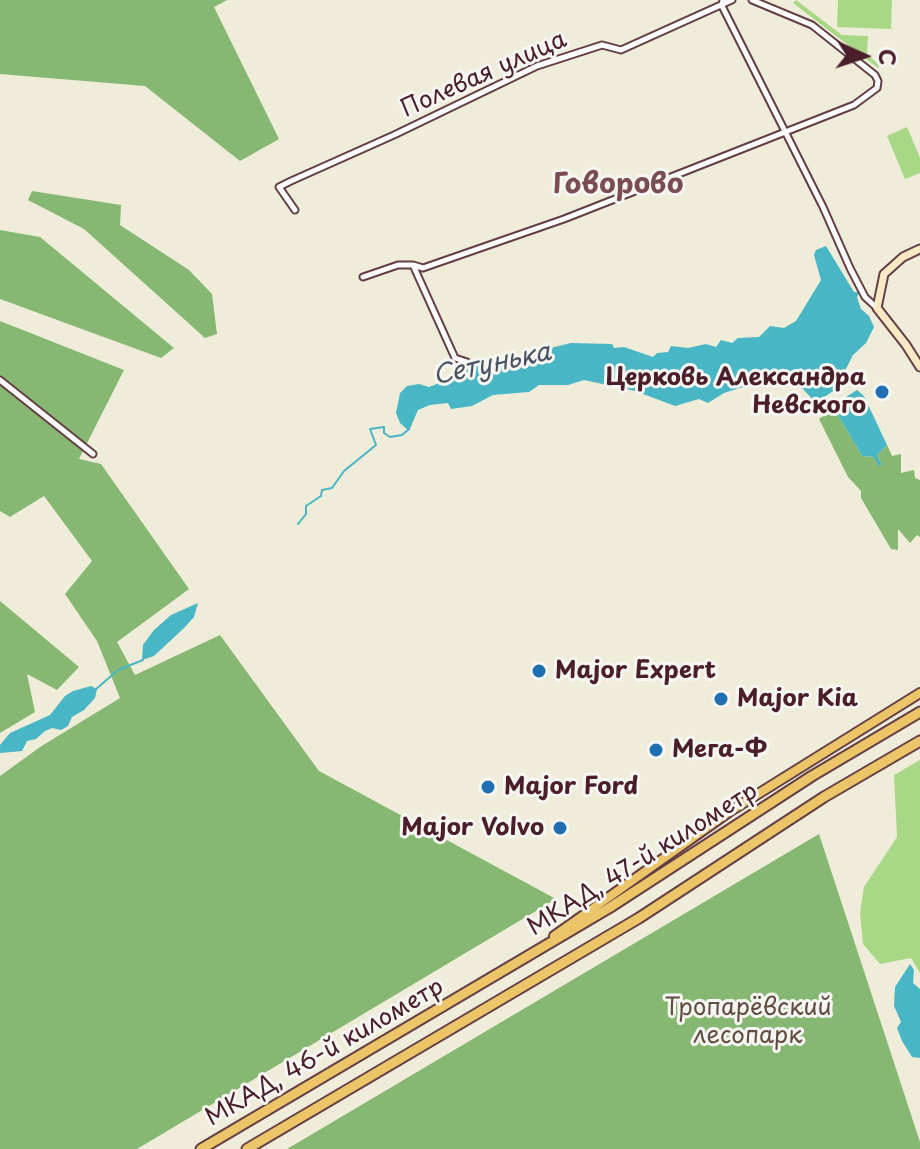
<!DOCTYPE html>
<html>
<head>
<meta charset="utf-8">
<style>
	body { margin:0 }
	#map { position:relative; width:920px; height:1149px; overflow:hidden; background:#efecd9; font-family:"Playpen Sans",sans-serif }
	canvas { display:block }
	.north { position:absolute; left:824px; top:16px; width:80px; height:80px; -webkit-text-stroke:6px #f6f6f2; paint-order:stroke; rotate:93deg; font-size:22px; font-weight:700; line-height:32px; text-align:center; color:#4a1f2b }
	.north::after { content:''; display:block; margin:auto; width:28px; height:36px; background:#4a1f2b; clip-path:polygon(50% 0,100% 100%,50% 72%,0 100%) }
</style>
</head>
<body>
<div id="map">
<canvas width="920" height="1149"></canvas>
<div class="north">С</div>
</div>
<script>
const ctx = document.querySelector('canvas').getContext('2d');
ctx.lineJoin = 'round';
function fill(path, color) { ctx.fillStyle = color; ctx.fill(path, 'evenodd'); }
const shape = rows => new Path2D(rows.map(r => 'M' + r).join(''));
function strokePath(path, color, width, dash) { ctx.strokeStyle = color; ctx.lineWidth = width; ctx.lineCap = dash ? 'butt' : 'round'; ctx.setLineDash(dash || []); ctx.stroke(path); }
function label(font, color, halo, rows, align = 'center') {
  ctx.font = font + ' "Playpen Sans",sans-serif'; ctx.lineWidth = 6; ctx.setLineDash([]); ctx.textBaseline = 'middle'; ctx.strokeStyle = halo; ctx.fillStyle = color; for (const [text, x, y, turn = 0] of rows) {
    ctx.save(); ctx.translate(x, y); ctx.rotate((+turn || 0) * Math.PI / 180); ctx.textAlign = isNaN(turn) ? turn : align; if (halo) ctx.strokeText(text, 0, 0); ctx.fillText(text, 0, 0); ctx.restore();
  }
}
const green = shape([
	[796,0,842,35,868,36,867,55,880,65,878,68,793,3],
	[838,0,892,0,891,29,837,27],
	[907,127,920,158,920,173,905,179,887,136],
	[920,760,920,973,911,958,880,964,863,944,860,913,864,887,897,837,894,775]
]);
const forest = shape([
	[0,0,227,0,214,7,279,139,240,161,145,86,0,74],
	[32,191,121,205,120,225,189,270,212,294,217,334,205,338,84,229,28,200],
	[0,230,40,237,174,348,161,358,0,299],
	[0,321,124,370,79,459,101,464,189,589,117,642,135,675,220,635,319,771,556,899,137,1149,0,1149,0,776,40,747,120,698,97,641,65,594,92,561,44,496,10,517,0,511],
	[834,408,862,456,874,457,882,465,877,455,887,445,892,456,901,454,901,473,914,470,915,478,920,480,920,537,917,535,910,543,898,529,898,550,891,549,861,498,861,491,848,477,819,419],
	[0,601,79,667,57,690,27,674,35,712,0,733],
	[819,834,920,1142,920,1149,287,1149]
]);
const water = shape([
	[826,246,854,292,859,292,857,297,861,309,869,316,874,327,866,343,853,355,836,389,823,398,813,400,803,389,787,382,749,385,724,393,708,403,699,399,675,406,635,391,584,380,568,385,539,385,529,392,493,395,472,406,451,409,448,403,430,405,418,410,409,431,400,423,396,413,400,393,407,386,419,384,429,387,442,382,467,364,517,356,571,343,612,344,614,348,624,347,653,357,657,353,668,352,671,346,688,348,706,344,716,347,721,340,732,343,738,338,759,337,770,326,784,328,796,321,821,280,814,255,816,250],
	[857,390,864,396,887,445,877,455,882,465,879,466,874,457,862,456,834,408,835,404],
	[198,603,194,617,184,628,154,656,142,660,143,645,154,630,171,615],
	[91,686,97,689,95,698,84,710,72,717,68,726,61,730,52,728,45,731,36,739,27,741,22,751,0,753,0,745,10,733,50,715,65,696,73,691],
	[910,964,914,970,913,983,920,989,920,1058,912,1057,902,1041,897,1028,901,1022,894,1006,895,987]
]);
const stream = shape([
	[298,524,306,514,306,506,321,496,322,490,332,488,344,471,376,445,370,429,384,427,384,433,390,437,402,435,409,429],
	[95,690,118,670,143,660]
]);
const street = shape([
	[723,0,722,6,823,207,850,268,865,297,877,308],
	[295,210,279,187,291,181,394,135,537,66,602,45,621,50,732,0],
	[413,265,455,358,467,362],
	[363,277,398,265,413,265,423,268,564,219,854,105,877,88,878,81,875,75,812,25,752,0],
	[0,380,93,454]
]);
const secondary = shape([
	[920,249,903,257,884,274,877,308,906,345,920,367]
]);
const primary = shape([
	[554,936,729,812,920,693]
]);
const highway = shape([
	[201,1149,609,908,812,776,920,712],
	[247,1149,639,918,824,797,920,741]
]);
const markers = [
	[882,392,8,"#1f6fb2"],
	[539,671,8,"#1f6fb2"],
	[721,699,8,"#1f6fb2"],
	[656,750,8,"#1f6fb2"],
	[488,787,8,"#1f6fb2"],
	[560,828,8,"#1f6fb2"]
];
const streetNames = [
	["Полевая улица",484,75,-24],
	["МКАД, 47-й километр",643,860,-32],
	["МКАД, 46-й километр",325,1053,-30]
];
const poiNames = [
	["Церковь Александра",866,378,"right"],
	["Невского",866,406,"right"],
	["Major Expert",555,671],
	["Major Kia",737,699],
	["Мега-Ф",672,750],
	["Major Ford",504,787],
	["Major Volvo",544,828,"right"]
];
const parkNames = [
	["Тропарёвский",748,1008],
	["лесопарк",748,1036]
];
const waterNames = [
	["Сетунька",492,365,-12]
];
const quarterNames = [
	["Говорово",618,185]
];
fill(green, '#a8d886');
fill(forest, '#86b873');
fill(water, '#49b6c5');
strokePath(stream, '#49b6c5', 2);
strokePath(street, '#633e45', 9);
strokePath(secondary, '#633e45', 11);
strokePath(primary, '#633e45', 12);
strokePath(highway, '#633e45', 13);
strokePath(street, '#fff', 5);
strokePath(secondary, '#f8e8c3', 7);
strokePath(primary, '#edc569', 8);
strokePath(highway, '#edc569', 9);
for (const [x, y, r, color] of markers) { const dot = new Path2D(); dot.arc(x, y, r, 0, 2 * Math.PI); ctx.fillStyle = color; ctx.fill(dot); strokePath(dot, '#f6f6f2', 3); }
label('24px', '#4a1f2b', '#f6f6f2', streetNames);
label('bold 24px', '#4a1f2b', '#f6f6f2', poiNames, 'left');
label('24px', '#624d42', '#f6f6f2', parkNames);
label('italic 26px', '#4a5461', '#f6f6f2', waterNames);
label('bold 28px', '#7a4c53', '#f6f6f2', quarterNames);
</script>
</body>
</html>
